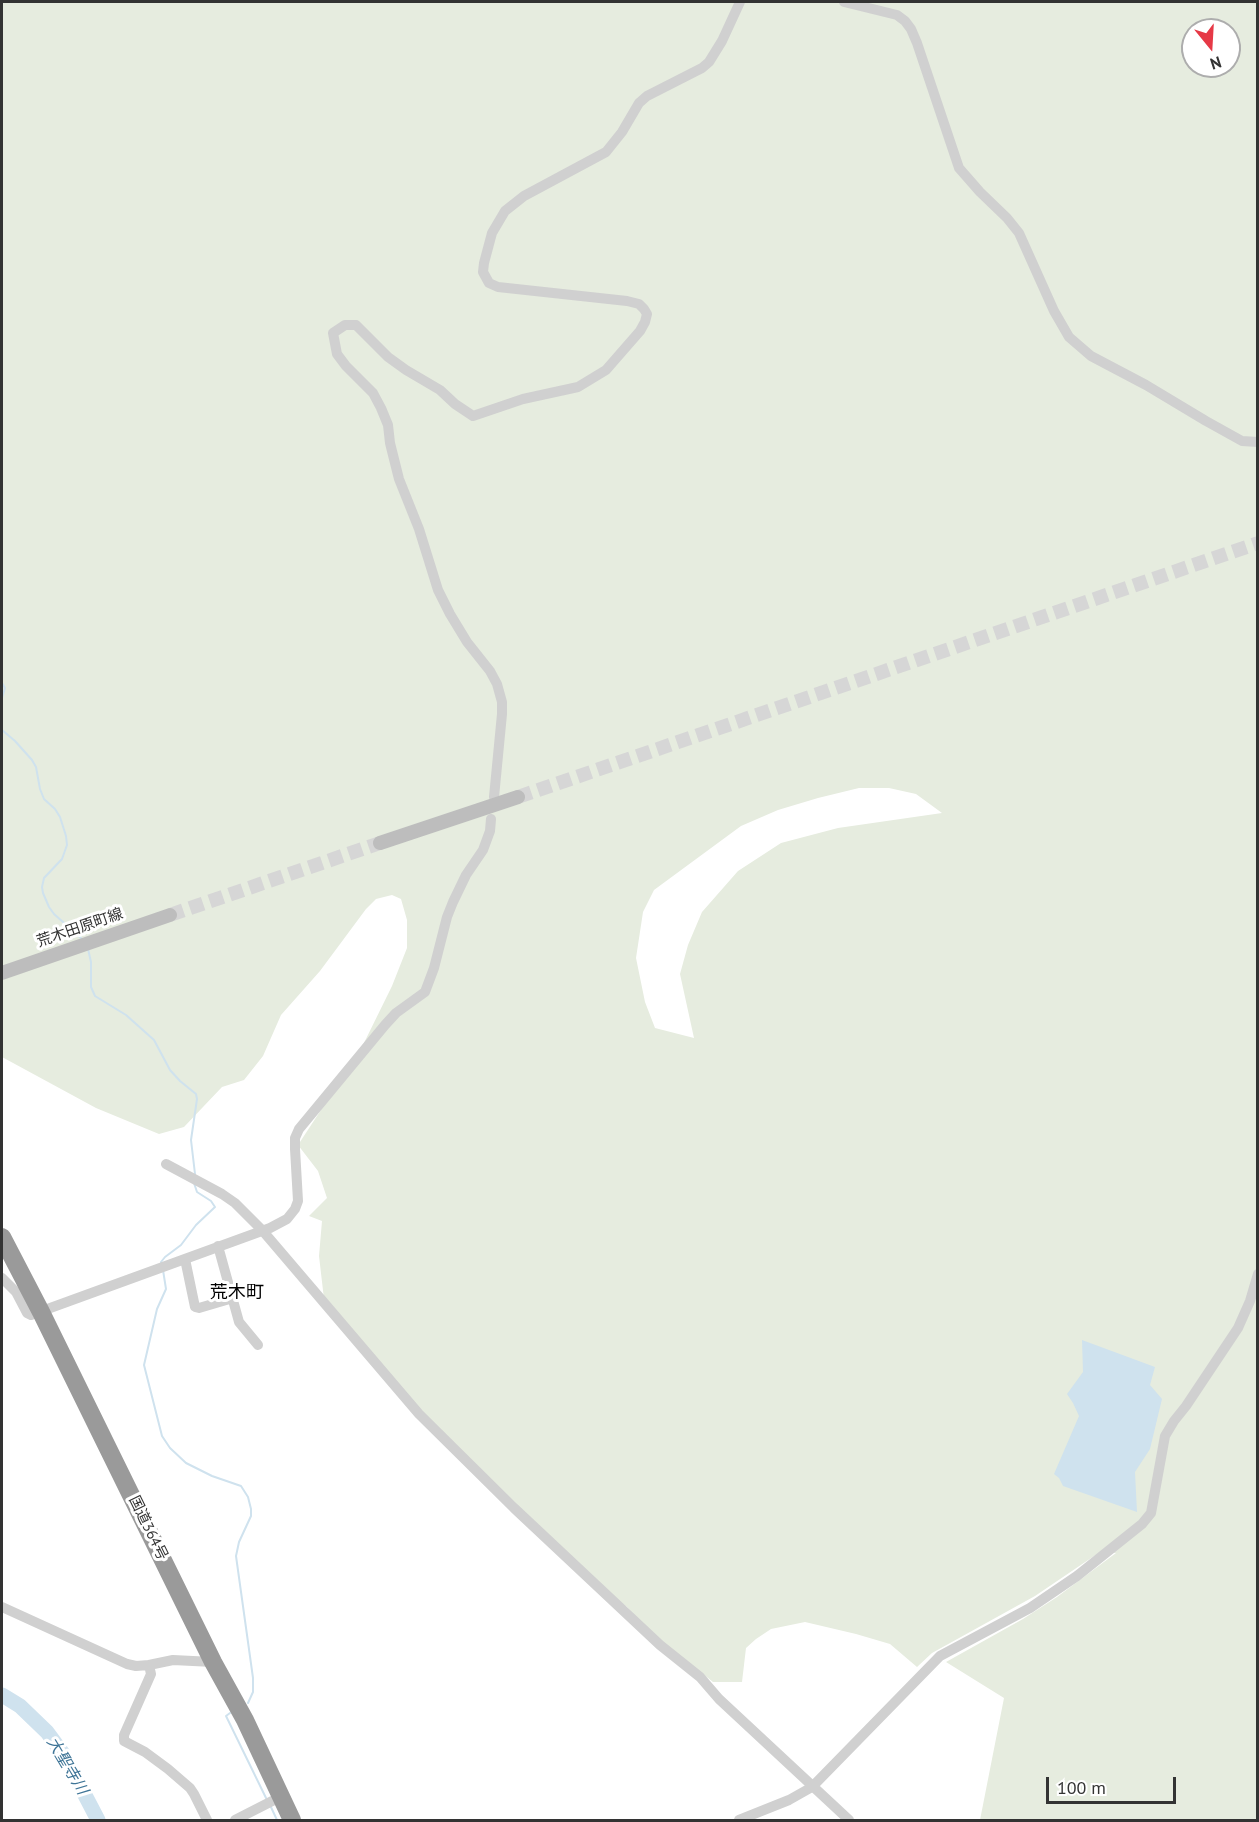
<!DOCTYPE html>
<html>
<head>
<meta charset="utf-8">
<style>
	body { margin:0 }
	#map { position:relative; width:1259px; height:1822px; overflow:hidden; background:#fff; font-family:"PT Sans",sans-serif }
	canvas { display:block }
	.frame { position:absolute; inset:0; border:3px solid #333; pointer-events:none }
	.north { position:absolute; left:1181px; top:18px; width:60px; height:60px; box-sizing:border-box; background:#fff; border:2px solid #adadad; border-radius:50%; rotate:162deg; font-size:16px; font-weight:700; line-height:24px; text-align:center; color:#333 }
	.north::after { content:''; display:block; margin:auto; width:21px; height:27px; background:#e63946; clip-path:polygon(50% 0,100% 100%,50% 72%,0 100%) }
	.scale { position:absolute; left:1046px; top:1777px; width:130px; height:27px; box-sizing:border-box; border:3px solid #333; border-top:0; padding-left:8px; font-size:18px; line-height:21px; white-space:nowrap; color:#333; -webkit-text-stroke:4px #fff; paint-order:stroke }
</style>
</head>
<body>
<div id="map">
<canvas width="1259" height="1822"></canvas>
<div class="frame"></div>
<div class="north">N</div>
<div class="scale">100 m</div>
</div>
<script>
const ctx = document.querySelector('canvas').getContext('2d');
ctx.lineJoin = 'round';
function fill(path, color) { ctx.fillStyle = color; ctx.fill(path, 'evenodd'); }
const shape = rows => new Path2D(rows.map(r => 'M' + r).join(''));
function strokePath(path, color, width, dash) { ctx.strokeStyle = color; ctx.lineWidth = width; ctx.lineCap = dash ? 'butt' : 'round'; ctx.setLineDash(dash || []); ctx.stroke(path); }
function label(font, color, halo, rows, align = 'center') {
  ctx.font = font + ' "PT Sans","Noto Sans JP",sans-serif'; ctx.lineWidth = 6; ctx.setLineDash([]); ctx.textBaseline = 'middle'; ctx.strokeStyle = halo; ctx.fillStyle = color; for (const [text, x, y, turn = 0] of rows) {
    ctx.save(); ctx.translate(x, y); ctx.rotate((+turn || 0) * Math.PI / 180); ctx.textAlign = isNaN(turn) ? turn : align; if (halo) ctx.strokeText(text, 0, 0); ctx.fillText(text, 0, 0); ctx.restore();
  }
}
const green = shape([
	[2,2,1257,2,1257,1820,980,1820,1004,1698,946,1662,1023,1619,1057,1597,1116,1553,1100,1552,1035,1596,932,1653,917,1667,890,1644,856,1634,805,1622,771,1629,756,1639,746,1648,742,1682,713,1682,647,1629,627,1607,608,1592,438,1429,324,1299,319,1256,322,1221,309,1216,327,1198,318,1171,298,1145,361,1049,392,986,407,948,407,920,401,899,392,895,376,899,366,909,320,971,281,1015,263,1056,244,1080,222,1087,184,1127,159,1134,96,1108,2,1057],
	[1193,30,1229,30,1229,66,1193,66],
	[859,788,889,788,916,794,942,813,838,828,781,843,738,871,702,912,688,945,680,974,694,1038,655,1028,645,1002,636,958,643,912,654,890,741,826,778,810,818,798]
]);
const water = shape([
	[1082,1340,1155,1367,1150,1385,1162,1399,1150,1449,1135,1472,1137,1512,1063,1486,1059,1478,1054,1474,1079,1416,1073,1403,1067,1394,1083,1372]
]);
const stream = shape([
	[2,683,5,688,2,698],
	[2,730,15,741,32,760,36,767,40,789,44,799,55,809,60,817,66,836,67,845,62,859,44,878,42,887,43,893,49,907,54,914,82,939],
	[88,949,91,962,91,987,95,996,126,1015,154,1040,170,1070,180,1081,196,1094,197,1099,191,1140,195,1174],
	[161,1265,161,1262,165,1257,181,1245,196,1225,215,1207,211,1201,197,1192,194,1183],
	[163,1270,166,1289,157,1309,144,1365,162,1436,170,1448,186,1463,212,1476,241,1486,248,1497,251,1509,251,1516,239,1542,236,1556,253,1678,253,1692,248,1703],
	[230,1713,226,1716,267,1800],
	[270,1805,277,1820]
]);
const river = shape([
	[2,1695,20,1706,47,1732,64,1755,98,1820]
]);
const secondaryTunnel = shape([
	[518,797,1258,543],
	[170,915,380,843]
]);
const street = shape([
	[844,2,897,15,905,21,911,29,917,43,959,168,980,192,1007,218,1019,233,1054,311,1069,337,1091,356,1146,385,1206,421,1242,441,1258,442],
	[494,797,502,714,502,702,497,684,490,671,467,642,450,614,438,590,419,529,399,479,390,443,388,425,381,408,373,393,346,366,337,354,333,333,345,325,356,325,388,357,406,370,440,390,455,404,473,416,523,399,578,387,606,370,640,331,645,322,647,314,644,309,639,304,627,301,498,287,489,283,483,272,484,263,492,233,505,211,524,196,606,152,622,132,639,103,647,96,702,68,709,62,722,41,740,2],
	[166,1164,222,1194,235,1203,262,1230,419,1414,514,1508,660,1645,700,1677,719,1699,849,1820],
	[218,1246,239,1322,258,1345],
	[185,1259,195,1307,199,1308,233,1298],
	[2,1278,16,1292,27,1313,31,1315,270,1228,287,1219,295,1209,298,1201,295,1149,295,1138,299,1129,385,1025,396,1013,425,992,434,968,447,917,453,902,466,875,483,850,490,831,491,819],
	[2,1607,127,1664,136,1666,149,1665,173,1660,213,1662],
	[149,1665,151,1674,124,1735,124,1741,145,1752,168,1769,190,1788,194,1794,207,1820],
	[235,1820,280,1797],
	[739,1820,789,1800,812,1787,940,1656,1030,1608,1077,1576,1142,1524,1151,1513,1165,1436,1174,1421,1186,1406,1238,1328,1250,1301,1258,1274]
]);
const secondary = shape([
	[380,843,518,797],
	[2,973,170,915]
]);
const highway = shape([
	[2,1237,41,1312,213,1662,245,1720,292,1820]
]);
const streetNames = [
	["荒木田原町線",80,928,-19],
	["国道364号",148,1528,64]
];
const waterNames = [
	["大聖寺川",67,1766,59]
];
const quarterNames = [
	["荒木町",237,1293]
];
fill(green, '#e6ecdf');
fill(water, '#cfe2ee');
strokePath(stream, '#cfe2ee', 2);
strokePath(river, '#cfe2ee', 15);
strokePath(secondaryTunnel, '#d6d6d6', 14, [14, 7]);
strokePath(street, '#d0d0d0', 10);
strokePath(secondary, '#bdbdbd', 14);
strokePath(highway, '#9a9a9a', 18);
label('15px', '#333', '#fff', streetNames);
label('italic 16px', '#3f7597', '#fff', waterNames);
label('18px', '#000', '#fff', quarterNames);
</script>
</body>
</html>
